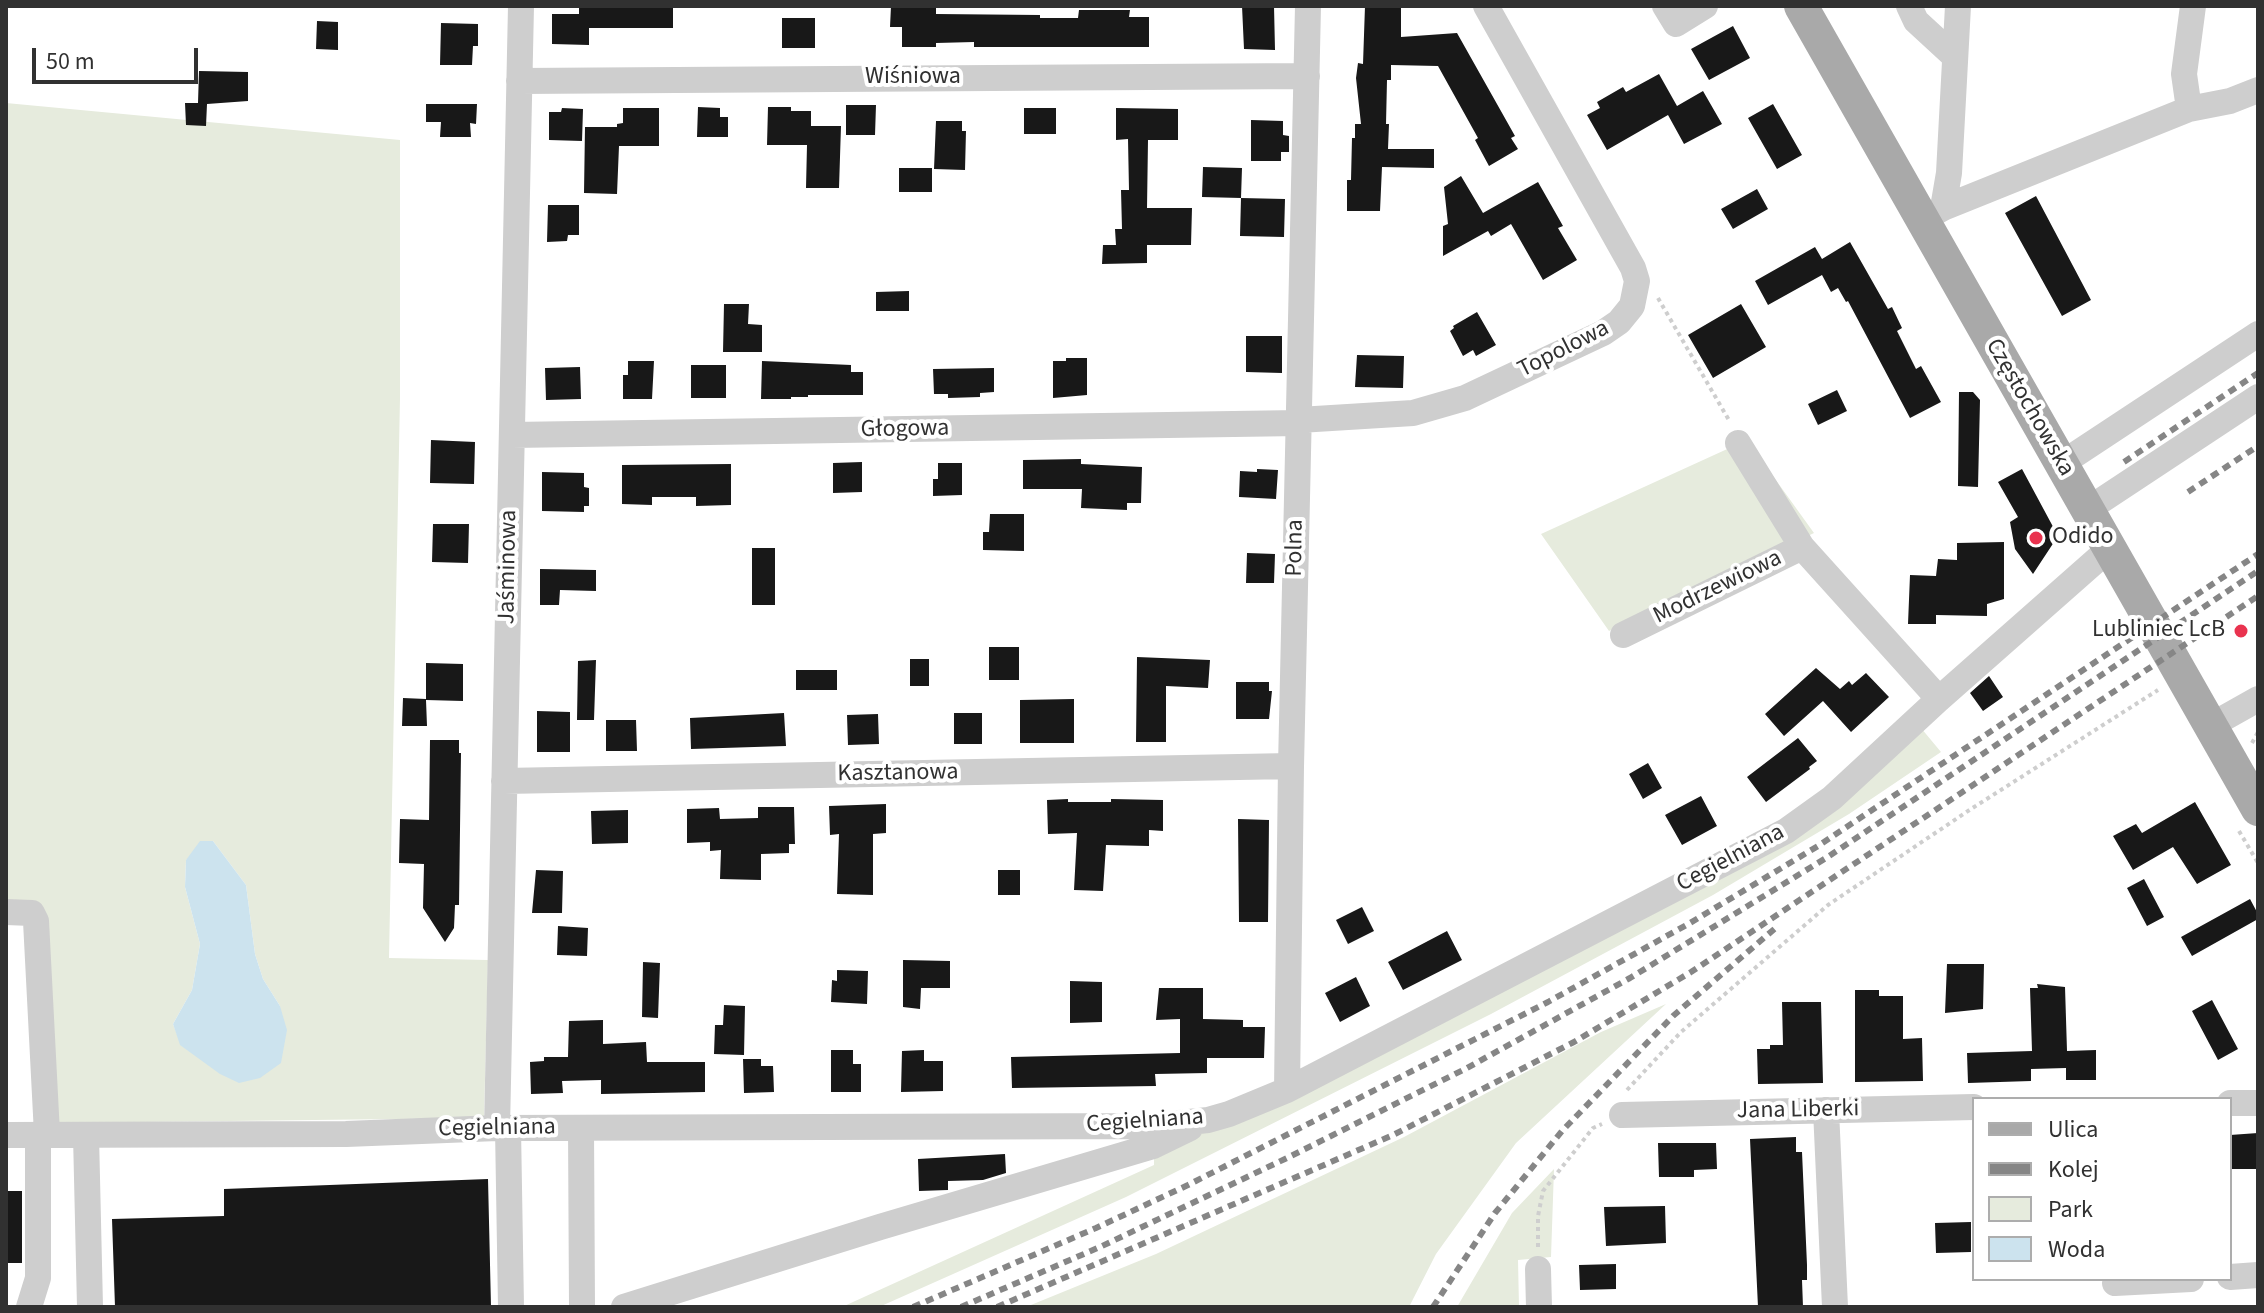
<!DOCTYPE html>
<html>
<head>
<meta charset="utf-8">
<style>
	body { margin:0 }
	#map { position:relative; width:2264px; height:1313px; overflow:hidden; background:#fff; font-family:"Source Sans 3",sans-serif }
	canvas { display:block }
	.frame { position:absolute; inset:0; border:8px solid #313131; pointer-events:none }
	.legend { position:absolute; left:1972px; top:1097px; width:260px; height:184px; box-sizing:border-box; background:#fff; border:2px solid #adadad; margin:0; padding:10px 14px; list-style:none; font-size:24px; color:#313131 }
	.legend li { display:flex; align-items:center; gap:16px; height:40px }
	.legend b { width:40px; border:2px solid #adadad }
	.scale { position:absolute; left:32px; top:48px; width:166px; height:36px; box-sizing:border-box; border:4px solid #313131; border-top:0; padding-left:10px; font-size:24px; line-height:28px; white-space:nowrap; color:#313131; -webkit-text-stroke:6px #fff; paint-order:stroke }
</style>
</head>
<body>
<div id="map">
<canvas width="2264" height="1313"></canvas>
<div class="frame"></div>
<ul class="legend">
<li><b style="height:10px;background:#a9a9a9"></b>Ulica</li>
<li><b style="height:10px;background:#868686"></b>Kolej</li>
<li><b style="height:22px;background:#e6ebdd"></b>Park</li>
<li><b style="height:22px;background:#cce3ee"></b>Woda</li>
</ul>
<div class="scale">50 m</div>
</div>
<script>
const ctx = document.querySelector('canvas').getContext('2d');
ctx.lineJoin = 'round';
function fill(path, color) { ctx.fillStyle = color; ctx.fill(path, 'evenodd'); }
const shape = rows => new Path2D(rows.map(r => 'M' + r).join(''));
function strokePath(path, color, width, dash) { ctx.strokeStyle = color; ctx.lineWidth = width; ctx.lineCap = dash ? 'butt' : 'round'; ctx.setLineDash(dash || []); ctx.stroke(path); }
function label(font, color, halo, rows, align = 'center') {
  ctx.font = font + ' "Source Sans 3",sans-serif'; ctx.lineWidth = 8; ctx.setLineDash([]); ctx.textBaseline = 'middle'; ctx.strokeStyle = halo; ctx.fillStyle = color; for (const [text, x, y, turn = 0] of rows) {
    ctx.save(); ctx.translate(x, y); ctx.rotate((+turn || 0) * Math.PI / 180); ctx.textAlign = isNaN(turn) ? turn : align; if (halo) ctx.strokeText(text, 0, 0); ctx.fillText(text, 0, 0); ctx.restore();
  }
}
const green = shape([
	[6,103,400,140,400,398,389,958,488,960,484,1118,58,1123,42,909,6,908],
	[213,841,246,885,255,954,263,979,280,1006,194,1053,181,1045,173,1024,192,990,200,944,185,887,186,860],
	[1747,440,1814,533,1609,631,1541,534],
	[1921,728,1941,752,1849,814,1713,895,1491,1014,1126,1197,879,1307,842,1307,1154,1165,1154,1152,1740,866],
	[1666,1004,1516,1143,1436,1254,1409,1307,1026,1307,1156,1254,1404,1137,1601,1032],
	[1554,1169,1551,1257,1518,1260,1519,1307,1457,1307,1512,1213]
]);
const water = shape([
	[200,841,213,841,246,885,255,954,263,979,280,1006,287,1030,281,1063,260,1078,239,1083,220,1074,180,1045,173,1024,192,990,200,944,185,887,186,860]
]);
const building = shape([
	[589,6,673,6,673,28,589,28,589,45,552,44,552,14,579,14,579,8,589,8],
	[891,6,936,6,936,14,1040,15,1040,18,1078,18,1079,10,1130,10,1129,17,1149,17,1149,47,974,47,974,42,936,43,936,47,902,47,902,27,890,27],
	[1242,6,1274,6,1275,50,1244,49],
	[1365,6,1401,6,1401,37,1457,33,1515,136,1511,138,1518,149,1489,166,1475,140,1478,138,1438,66,1391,65,1391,80,1387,80,1386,124,1389,124,1388,149,1434,149,1434,168,1382,167,1380,211,1347,211,1347,180,1351,180,1352,138,1355,138,1355,124,1361,124,1356,78,1358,63,1363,64],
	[782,18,815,18,815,48,782,48],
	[317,21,338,22,338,50,316,49],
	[441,23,478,24,478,46,473,46,472,65,440,65],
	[1733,26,1750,58,1709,80,1691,49],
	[199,71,248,72,248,101,207,104,206,126,186,125,185,103,198,103],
	[1659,74,1677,106,1703,91,1722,124,1684,144,1668,115,1607,150,1587,115,1600,108,1597,102,1623,87,1626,92],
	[426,104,477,104,476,124,470,123,471,137,440,137,441,122,426,122],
	[1773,104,1802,155,1777,169,1748,118],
	[846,105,876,105,875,135,846,135],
	[698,107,720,108,720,117,728,117,728,137,697,137],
	[768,107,791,107,791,111,811,111,811,126,841,126,839,188,806,188,807,145,767,145],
	[562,108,583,109,582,141,549,140,549,112,561,112],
	[623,108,659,108,659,146,619,146,617,194,584,193,585,127,617,127,617,124,623,123],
	[1024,108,1056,108,1056,134,1024,134],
	[1116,108,1178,109,1178,140,1148,140,1147,208,1192,208,1191,245,1147,245,1147,263,1102,264,1103,245,1116,245,1115,229,1122,229,1121,190,1129,190,1128,139,1116,140],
	[1251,120,1283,121,1283,135,1289,136,1289,152,1281,152,1281,161,1251,161],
	[936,121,962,121,962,131,966,131,965,170,934,169],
	[1203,167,1242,168,1241,198,1202,197],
	[899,168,932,168,932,192,899,192],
	[1461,176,1483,213,1538,182,1563,226,1558,228,1577,260,1543,280,1511,224,1491,236,1488,231,1443,256,1443,226,1448,224,1444,187],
	[1757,189,1768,209,1733,229,1721,209],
	[2036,196,2091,300,2062,316,2005,213],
	[1241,198,1285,199,1284,237,1240,236],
	[548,205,579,205,579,235,568,235,567,241,547,242],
	[1850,242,1888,309,1892,307,1902,328,1897,331,1916,369,1921,366,1941,402,1910,418,1848,301,1846,302,1838,288,1831,292,1822,275,1768,305,1755,281,1815,247,1822,259],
	[909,291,909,311,876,311,876,292],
	[724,304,749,304,748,324,762,325,762,352,723,352],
	[1741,304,1766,347,1713,378,1688,335],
	[1477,312,1496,345,1476,356,1473,350,1463,356,1450,331,1454,328,1453,326],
	[1246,336,1282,336,1282,373,1246,372],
	[1357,355,1404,356,1403,388,1355,387],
	[1066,358,1087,358,1087,395,1053,398,1053,361,1066,361],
	[628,361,654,361,652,399,623,399,623,375,628,375],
	[762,361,851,365,851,372,863,372,863,395,808,395,808,397,791,397,791,399,761,399],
	[691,365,726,365,726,398,691,398],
	[580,367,581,399,546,400,545,368],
	[994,368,994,392,980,393,980,397,948,398,948,394,934,394,933,369],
	[1837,390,1847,411,1818,425,1808,404],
	[1959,392,1973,392,1980,400,1978,487,1958,486],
	[431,440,475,442,474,484,430,483],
	[1081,459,1081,464,1142,467,1141,503,1127,503,1127,510,1081,508,1082,489,1023,489,1023,460],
	[862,462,862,492,833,493,833,463],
	[938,463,962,463,962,495,933,496,933,479,938,479],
	[731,464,731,505,696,506,696,497,652,497,652,505,622,504,622,465],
	[1257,469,1278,470,1276,499,1239,497,1240,471,1257,472],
	[2022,469,2058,536,2033,574,2015,549,2010,522,2018,517,1998,482],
	[542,472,584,473,584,487,589,488,589,506,584,506,584,512,542,511],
	[990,514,1024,514,1024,551,983,550,983,532,989,532],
	[433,524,469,524,468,563,432,562],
	[2004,542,2004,599,1987,604,1987,616,1936,615,1936,624,1908,624,1910,575,1936,576,1938,559,1957,560,1957,543],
	[752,548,775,548,775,605,752,605],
	[1247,553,1275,554,1274,583,1246,583],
	[540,569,596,570,596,591,560,590,559,605,540,605],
	[989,647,1019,647,1019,680,989,680],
	[1137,657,1210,660,1208,688,1166,686,1166,742,1136,742],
	[910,659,929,659,929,686,910,686],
	[596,660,594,720,577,720,578,661],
	[426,663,463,664,463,701,426,700,427,726,402,726,403,698,426,699],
	[1816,668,1840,689,1849,681,1852,685,1866,673,1889,697,1851,732,1823,701,1784,736,1765,714],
	[796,670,837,670,837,690,796,690],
	[1989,676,2003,697,1983,711,1970,693],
	[1236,682,1269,682,1269,691,1272,691,1269,719,1236,719],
	[1074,699,1074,743,1020,743,1020,700],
	[537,711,570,712,570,752,537,752],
	[784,713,786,746,691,749,690,718],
	[954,713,982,713,982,744,954,744],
	[878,714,879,744,848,745,847,715],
	[606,720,636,720,637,751,606,751],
	[1798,738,1817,761,1809,767,1810,769,1766,802,1747,777],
	[430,740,459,740,459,753,461,753,459,905,455,905,454,928,445,942,423,908,424,864,399,863,400,819,429,820],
	[1648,763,1662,788,1643,799,1629,774],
	[1701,796,1717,826,1682,845,1665,815],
	[1068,799,1068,802,1111,802,1111,799,1163,800,1163,831,1149,830,1149,846,1106,845,1103,891,1074,890,1077,833,1048,834,1047,800],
	[2195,802,2231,865,2197,884,2173,847,2133,870,2113,836,2136,824,2142,833],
	[886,804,886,833,873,834,873,895,837,894,839,834,830,835,829,806],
	[758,807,794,807,795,844,789,844,789,853,761,854,761,880,720,879,721,850,710,851,710,842,687,843,687,809,719,808,720,819,758,818],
	[628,810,628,843,592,844,591,811],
	[1238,819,1269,820,1268,922,1239,922],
	[536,870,563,871,562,913,532,913],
	[998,870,1020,870,1020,895,998,895],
	[2144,879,2164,917,2147,926,2127,888],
	[2250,899,2258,914,2258,919,2192,956,2181,937],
	[1362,907,1374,931,1348,944,1336,920],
	[558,926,588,928,587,956,557,955],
	[1447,931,1462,960,1403,990,1388,962],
	[903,960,950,961,950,988,921,988,920,1009,903,1007],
	[643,962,660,963,658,1018,642,1017],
	[1947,964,1984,964,1983,1009,1945,1013],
	[837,970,868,971,867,1004,831,1002,832,980,837,981],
	[1356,977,1370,1006,1340,1022,1325,993],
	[1070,981,1102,982,1102,1022,1070,1023],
	[2037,984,2065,987,2067,1051,2096,1050,2096,1080,2066,1080,2066,1068,2031,1069,2031,1081,1968,1083,1967,1053,2032,1051,2030,988,2038,988],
	[1159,988,1203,988,1203,1019,1243,1020,1243,1027,1265,1027,1264,1058,1207,1058,1207,1073,1155,1074,1156,1086,1012,1088,1011,1057,1180,1053,1180,1019,1156,1020],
	[1855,990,1879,990,1879,996,1903,996,1903,1039,1922,1038,1923,1081,1855,1082],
	[2212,1000,2238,1049,2218,1060,2192,1011],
	[1782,1002,1821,1002,1823,1083,1758,1084,1757,1049,1770,1049,1770,1045,1783,1045],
	[724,1005,745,1006,744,1055,714,1054,715,1025,723,1025],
	[603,1020,603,1044,646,1042,647,1062,705,1062,705,1092,601,1094,601,1080,562,1081,563,1093,531,1094,530,1062,544,1061,544,1057,568,1057,569,1021],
	[831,1050,853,1050,853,1064,861,1064,861,1092,831,1092],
	[924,1050,924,1061,943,1061,943,1091,901,1092,902,1051],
	[743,1059,761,1059,761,1066,773,1066,774,1092,744,1093],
	[2258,1133,2258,1169,2230,1169,2230,1135],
	[1796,1137,1796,1152,1802,1152,1807,1265,1807,1280,1802,1280,1803,1307,1758,1307,1750,1139],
	[1658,1143,1716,1143,1717,1169,1694,1170,1694,1177,1659,1177],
	[1005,1154,1006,1173,983,1180,948,1181,948,1190,919,1191,918,1159],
	[488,1179,491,1307,115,1307,112,1219,224,1216,224,1189],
	[6,1191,22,1191,22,1263,6,1263],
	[1665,1206,1666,1243,1606,1246,1604,1207],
	[1971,1222,1971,1252,1936,1253,1935,1223],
	[1616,1264,1616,1289,1580,1290,1579,1265]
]);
const path = shape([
	[1658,298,1730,422],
	[2252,743,2258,732],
	[2239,831,2258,863],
	[1627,1090,1681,1032,1828,905,1971,809,2158,690],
	[1538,1247,1538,1216,1543,1191,1593,1128,1602,1124]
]);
const minor = shape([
	[1665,6,1676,24,1705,6],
	[1909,6,1916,21,1954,56],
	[519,81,1307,76],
	[2189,109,2184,74,2193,6],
	[1943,208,2189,109,2230,101,2258,90],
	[1932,214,1943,208,1949,173,1958,6],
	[1299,420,1413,413,1465,398,1603,333,1619,322,1632,306,1637,281,1633,268,1486,6],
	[512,435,1299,423],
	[1738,443,1802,547],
	[2061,464,2258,334],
	[2087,510,2258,397],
	[1623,635,1802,547,1939,699],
	[2210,726,2258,699],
	[504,781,1291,766],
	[6,912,32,913,36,921,47,1134],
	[1287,1090,1291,766,1308,6],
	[2230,1103,2258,1103],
	[1826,1110,1835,1307],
	[1622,1115,1974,1107],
	[497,1128,521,6],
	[508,1128,511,1307],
	[581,1128,582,1307],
	[6,1135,346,1134,497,1128,1151,1126,1208,1120,1229,1114,1287,1090,1786,831,1832,798,1939,699,2109,549],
	[86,1135,90,1307],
	[1538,1269,1539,1307],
	[2230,1277,2258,1275],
	[2115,1283,2191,1279],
	[29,1307,38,1278,38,1135],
	[624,1307,880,1227,1153,1146,1190,1128]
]);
const major = shape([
	[1801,6,2258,809]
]);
const rail = shape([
	[2124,462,2258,373],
	[2188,492,2258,446],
	[913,1307,1096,1228,1188,1185,1548,1002,1690,923,1818,846,2258,554],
	[961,1307,1100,1247,1289,1157,1467,1068,1630,978,1826,858,2258,571],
	[997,1307,1393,1135,1574,1042,1691,972,2258,596],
	[1433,1307,1495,1213,1562,1131,1673,1016,1779,925]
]);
const markers = [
	[2036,538,8,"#e9334f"],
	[2241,631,8,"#e9334f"]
];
const streetNames = [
	["Wiśniowa",913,78],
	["Topolowa",1564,350,-27],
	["Częstochowska",2029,408,60],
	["Głogowa",905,430,-1],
	["Polna",1296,548,-89],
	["Jaśminowa",509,567,-89],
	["Modrzewiowa",1718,588,-26],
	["Kasztanowa",898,774,-1],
	["Cegielniana",1731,859,-28],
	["Jana Liberki",1798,1111,-1],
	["Cegielniana",1145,1122,-4],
	["Cegielniana",497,1129,-1]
];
const poiNames = [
	["Odido",2052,538],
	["Lubliniec LcB",2225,631,"right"]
];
fill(green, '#e6ebdd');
fill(water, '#cce3ee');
fill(building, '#181818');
strokePath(path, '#cecece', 4, [4, 4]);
strokePath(minor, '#cecece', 26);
strokePath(major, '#a9a9a9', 34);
strokePath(rail, '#868686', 6, [8, 6]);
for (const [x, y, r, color] of markers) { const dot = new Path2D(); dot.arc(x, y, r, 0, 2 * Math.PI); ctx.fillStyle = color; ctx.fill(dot); strokePath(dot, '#fff', 3); }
label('24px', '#313131', '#fff', streetNames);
label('24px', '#313131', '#fff', poiNames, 'left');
</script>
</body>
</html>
